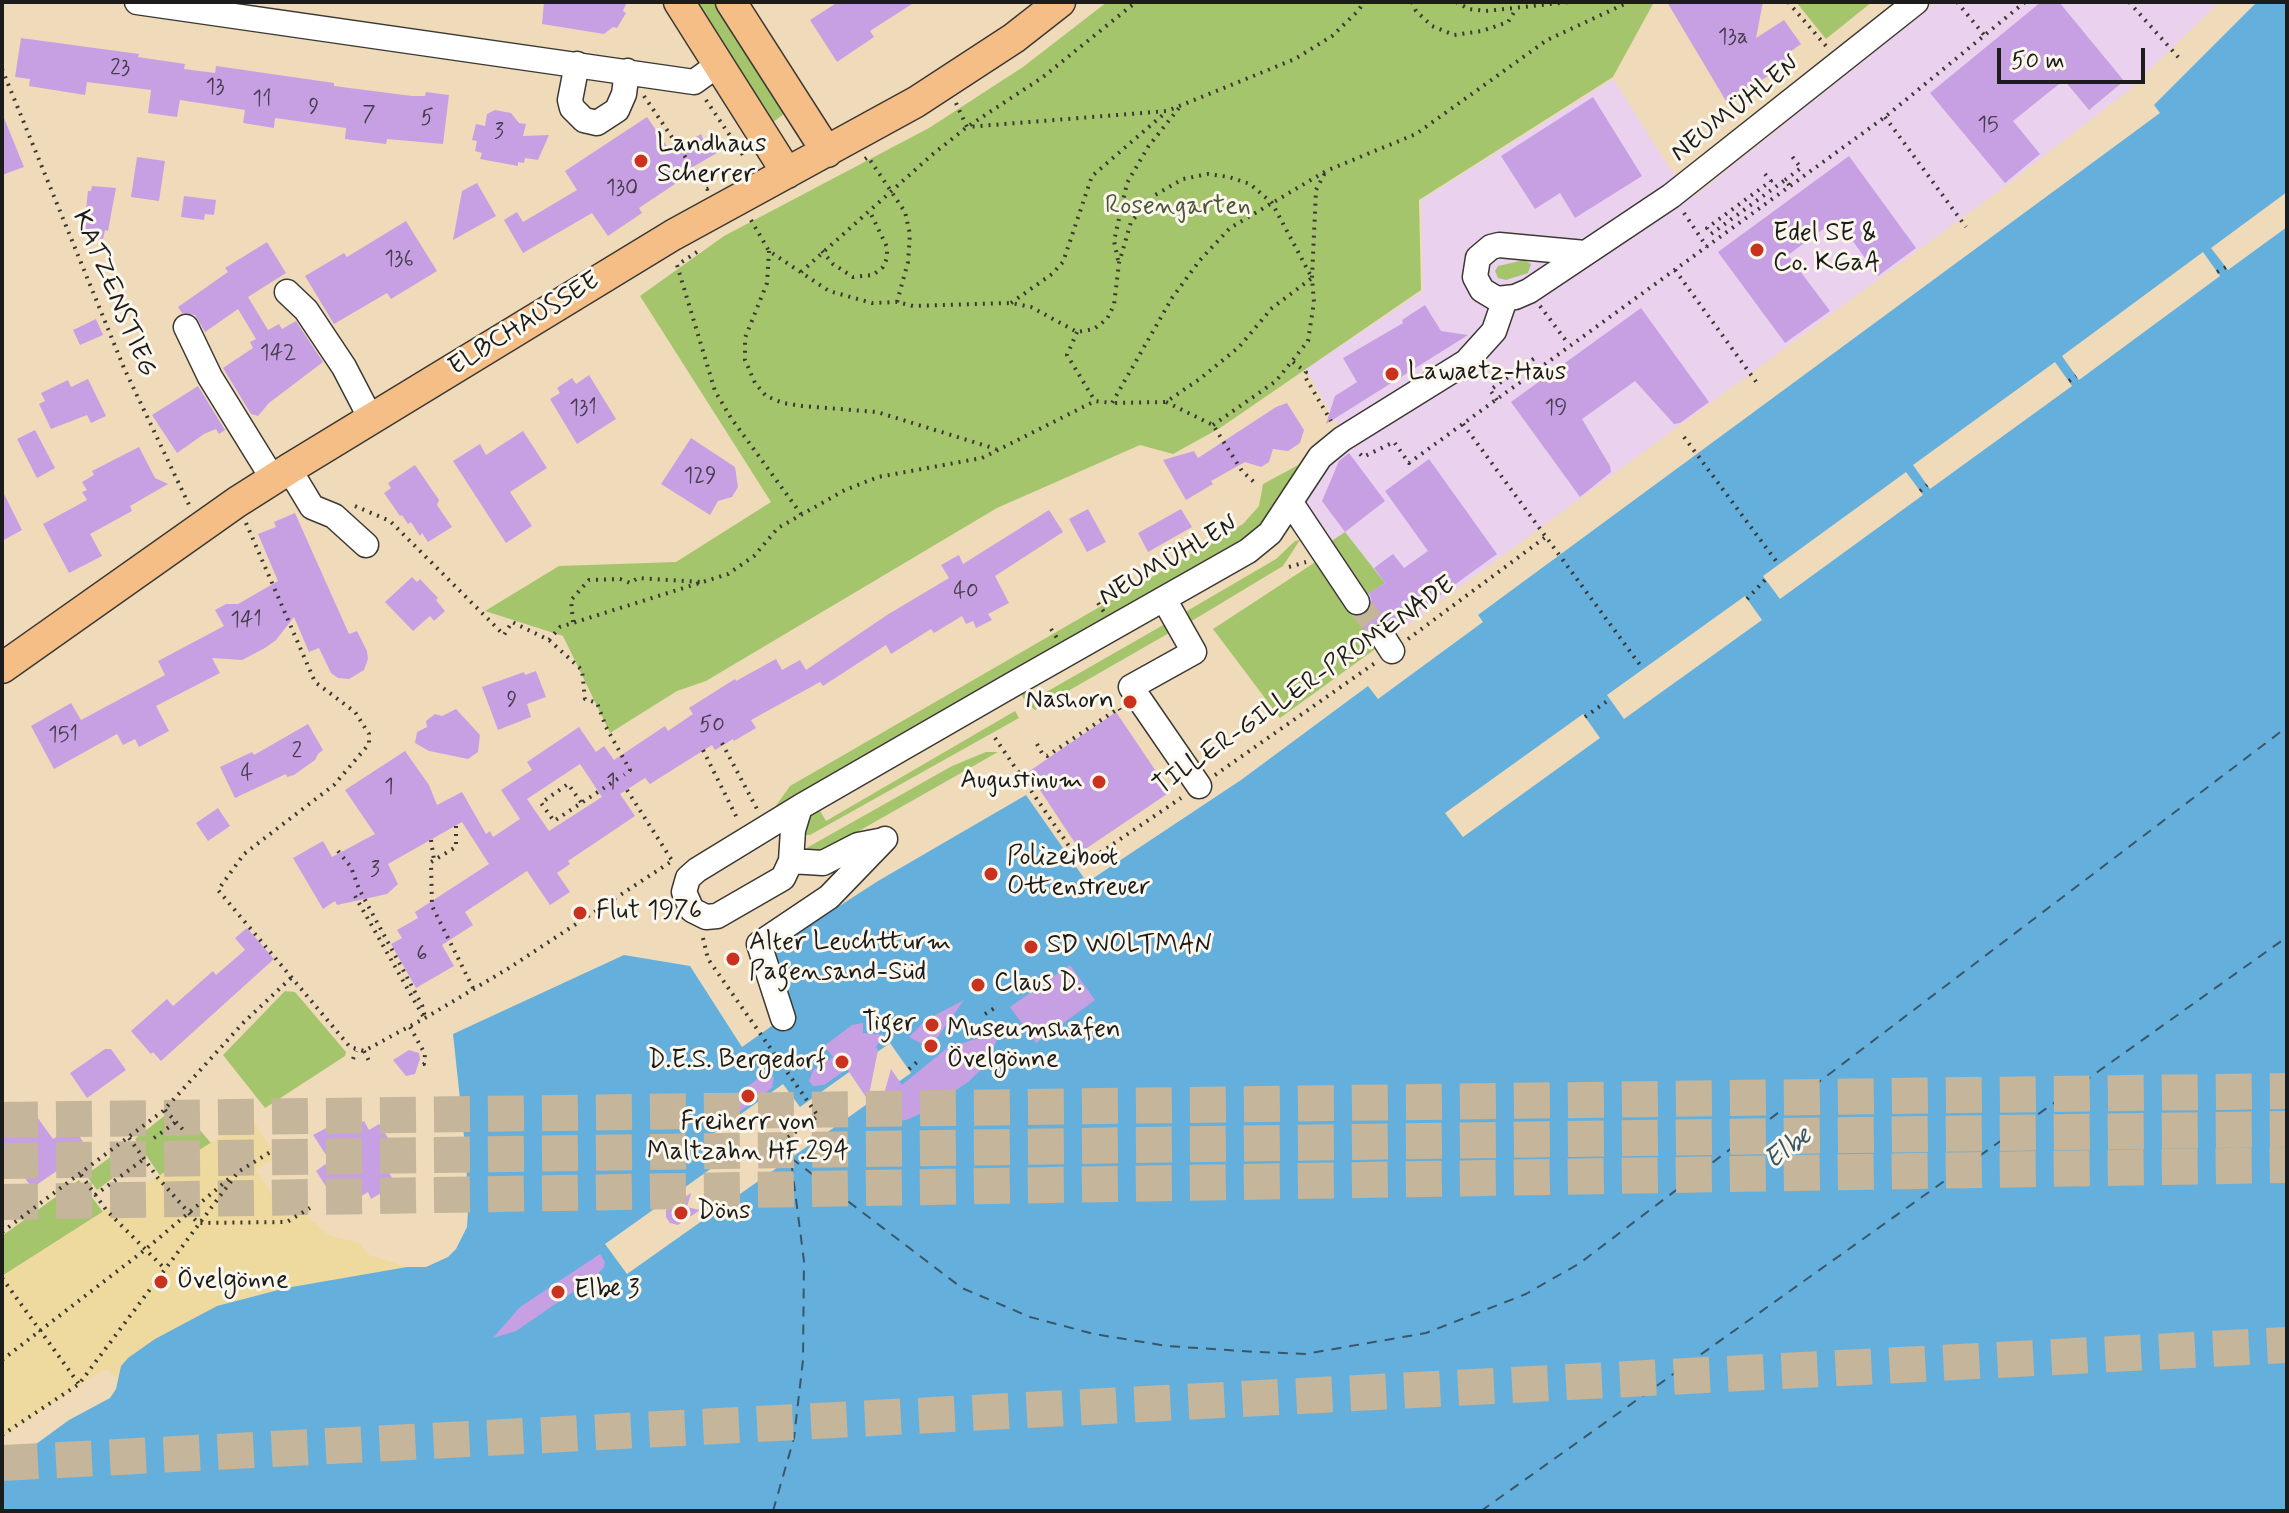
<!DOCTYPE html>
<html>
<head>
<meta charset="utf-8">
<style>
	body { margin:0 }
	#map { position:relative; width:2289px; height:1513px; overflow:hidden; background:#efdbba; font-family:Mynerve,sans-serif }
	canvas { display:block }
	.frame { position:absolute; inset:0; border:4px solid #1c1c1c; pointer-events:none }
	.scale { position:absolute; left:1997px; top:48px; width:148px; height:36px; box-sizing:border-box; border:4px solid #1c1c1c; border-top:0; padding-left:10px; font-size:24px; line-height:28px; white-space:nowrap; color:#1c1c1c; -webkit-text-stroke:6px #fbf7ec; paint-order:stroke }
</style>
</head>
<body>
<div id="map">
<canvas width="2289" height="1513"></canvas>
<div class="frame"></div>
<div class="scale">50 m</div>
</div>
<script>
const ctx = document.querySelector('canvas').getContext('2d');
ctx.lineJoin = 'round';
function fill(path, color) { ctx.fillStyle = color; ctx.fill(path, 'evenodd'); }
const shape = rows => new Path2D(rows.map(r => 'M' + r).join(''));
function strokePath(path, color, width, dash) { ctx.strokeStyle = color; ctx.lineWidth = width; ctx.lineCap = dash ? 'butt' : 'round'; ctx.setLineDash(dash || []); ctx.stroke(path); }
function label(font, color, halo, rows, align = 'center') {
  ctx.font = font + ' Mynerve,sans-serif'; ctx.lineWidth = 6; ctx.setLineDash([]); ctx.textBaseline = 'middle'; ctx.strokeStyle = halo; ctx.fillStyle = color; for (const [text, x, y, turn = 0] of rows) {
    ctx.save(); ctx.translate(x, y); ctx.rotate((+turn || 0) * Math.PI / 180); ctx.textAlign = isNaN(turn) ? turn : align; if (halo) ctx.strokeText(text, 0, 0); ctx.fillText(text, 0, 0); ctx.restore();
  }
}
const built = shape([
	[1937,2,2219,2,2128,91,2004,187,1378,647,1349,608,1293,520,1345,439,1306,369,1423,291,1421,200,1613,79,1667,164,1693,197]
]);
const green = shape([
	[691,2,719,2,788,111,769,125],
	[1107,2,1654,2,1613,77,1419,200,1421,290,1220,428,1173,454,1140,445,997,508,706,681,677,691,610,733,563,636,485,611,559,566,676,562,771,502,640,296,724,236,929,128,1023,67],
	[1796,2,1872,2,1826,39],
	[1524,260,1531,264,1528,273,1506,280,1498,278,1495,271,1498,266],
	[1302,463,1288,488,1262,524,1250,535,775,807,790,786,1243,524,1259,506,1263,484],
	[1345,532,1385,583,1367,595,1330,542],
	[1300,540,1283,566,1190,622,1187,611,1276,559,1295,541],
	[1317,561,1378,647,1280,718,1213,629],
	[1165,624,1169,633,1035,710,1026,703,1020,692,1027,687,1034,699],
	[1015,711,1019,718,810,835,804,835,810,815,818,807,826,821],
	[986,752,998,752,820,853,803,850,952,766],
	[285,991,295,992,346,1052,345,1056,265,1108,223,1055],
	[178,1105,211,1143,161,1177,135,1139],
	[128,1144,139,1158,97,1190,86,1175],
	[79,1180,103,1212,4,1275,2,1236]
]);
const sand = shape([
	[251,1117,276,1157,256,1170,288,1218,308,1205,312,1211,306,1215,328,1235,359,1243,369,1255,407,1267,286,1288,217,1306,121,1366,118,1379,108,1370,101,1371,2,1437,2,1276]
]);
const water = shape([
	[2257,2,2287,2,2287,1511,2,1511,2,1461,32,1447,69,1420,110,1398,116,1389,121,1366,128,1358,155,1339,217,1306,286,1288,407,1267,426,1267,448,1257,456,1249,467,1227,468,1211,466,1155,453,1034,624,955,690,966,742,1047,783,1018,773,949,878,881,1026,795,1086,881,1089,881,1241,780,1368,686,1378,699,1483,622,1478,615,2160,113,2154,105]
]);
const pier = shape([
	[2287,192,2287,227,2228,270,2211,248],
	[2203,252,2220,276,2079,380,2062,356],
	[2055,362,2072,386,1930,489,1913,465],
	[1906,472,1923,495,1780,599,1763,576],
	[1745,596,1762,620,1624,719,1607,695],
	[1583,714,1600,738,1463,837,1445,813],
	[890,1043,911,1073,627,1274,605,1244,726,1158,710,1136,783,1084,800,1107]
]);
const ferry = shape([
	[791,1158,962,1288,1030,1317,1094,1334,1167,1346,1257,1352,1305,1354,1426,1333,1526,1294,1580,1263,2287,727],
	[773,1511,794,1438,803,1360,804,1261,791,1160],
	[1481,1511,2287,937]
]);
const building = shape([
	[544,2,627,2,623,11,626,13,617,28,613,27,604,34,542,24],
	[838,2,915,2,870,31,874,37,837,62,810,20],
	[1667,2,1763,2,1756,38,1784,20,1801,44,1787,54,1792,62,1726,101],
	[2041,2,2059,2,2124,81,2089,110,2064,80,2013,121,2040,154,2005,183,1930,93],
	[21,38,139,54,138,57,185,64,184,69,215,73,216,66,334,83,334,86,412,96,425,96,426,92,449,95,443,144,387,139,386,144,345,139,346,128,275,118,274,128,243,123,245,110,180,100,177,117,148,113,151,90,87,82,85,95,29,86,30,79,15,77],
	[1593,97,1642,176,1575,218,1560,193,1535,209,1501,156],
	[495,110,511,113,519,123,526,124,523,136,549,135,538,160,525,158,524,163,518,162,518,166,480,159,482,153,475,151,477,141,472,140,476,124,485,126,487,114],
	[2,113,24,167,2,175],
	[647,117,671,152,701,134,704,141,708,139,717,153,684,172,687,176,639,208,642,213,608,236,592,213,523,253,504,220,517,212,523,222,577,190,565,171],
	[1849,156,1916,248,1878,276,1837,219,1788,255,1830,311,1785,343,1718,252],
	[137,157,165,161,159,201,131,197],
	[477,183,496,216,453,240,462,191],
	[92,186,116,188,108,231,105,230,103,239,83,236,88,191,91,191],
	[184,196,216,200,214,215,205,214,204,220,181,217],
	[406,221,437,271,391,299,387,293,334,324,305,276,344,253,347,257],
	[267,242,286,273,248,297,268,330,279,324,282,329,296,321,323,362,269,403,258,416,251,414,223,368,253,348,250,342,256,339,238,309,205,332,195,315,182,313,178,307,228,272,225,268],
	[1425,305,1441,331,1468,335,1326,424,1335,396,1357,382,1343,358,1403,323,1402,320],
	[1641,308,1709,402,1680,423,1674,424,1635,381,1582,419,1610,466,1611,472,1580,497,1511,402],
	[96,319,103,335,80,345,73,330],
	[589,375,616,419,577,444,550,399,560,393,557,388,572,378,576,384],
	[88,379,106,416,91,423,87,415,51,429,39,404,45,401,41,393,68,380,71,387],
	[198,386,225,430,219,434,216,429,204,434,177,453,152,415],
	[1287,403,1304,430,1300,443,1288,451,1273,449,1269,462,1261,467,1245,462,1211,481,1213,484,1186,500,1163,460,1194,451,1198,458,1276,407],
	[35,430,55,468,37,478,17,439],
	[523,431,547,468,510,492,532,526,506,543,453,461,480,444,486,455],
	[691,438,735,467,738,487,732,497,718,501,710,515,661,484],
	[139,447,155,478,168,484,130,506,132,511,90,534,102,556,69,573,43,524,87,500,82,492,87,490,82,482,94,475,92,471],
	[1349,453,1385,501,1345,532,1322,501,1339,461],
	[1429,459,1497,554,1395,628,1382,622,1374,625,1369,634,1356,617,1365,615,1370,609,1372,602,1369,593,1385,583,1374,568,1393,554,1404,568,1428,551,1385,491],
	[415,465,439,500,437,505,452,527,428,542,422,533,420,536,411,522,408,524,402,515,400,516,384,493,391,488,388,483],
	[2,490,22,530,2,541],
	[1088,509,1106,542,1087,552,1069,519],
	[1181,509,1192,527,1148,552,1138,533],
	[1049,510,1063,532,995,576,1009,603,988,614,992,620,976,628,973,621,966,624,962,616,934,633,931,629,891,654,886,645,823,686,820,682,751,720,756,728,734,741,733,739,715,750,712,745,650,784,645,778,620,794,635,816,568,861,570,864,557,873,570,892,550,905,527,871,465,912,473,925,442,945,454,966,416,988,391,944,402,938,397,930,418,918,415,912,489,864,462,822,388,864,398,884,387,894,337,905,335,901,323,909,293,858,323,841,332,857,375,834,345,790,405,751,429,785,437,805,462,792,486,834,490,831,493,837,520,819,501,790,532,770,527,762,579,727,596,752,604,746,614,760,665,726,668,731,693,714,689,708,735,679,736,681,776,659,782,670,800,660,806,670,887,615,949,578,941,565,959,555,963,564],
	[580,764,602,797,549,831,527,799],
	[295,513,349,634,357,631,367,651,368,659,364,670,349,679,338,678,331,673,319,648,309,652,294,617,276,640,265,648,242,660,212,658,220,673,156,706,169,731,139,747,135,739,123,745,117,734,54,769,31,726,71,703,81,720,165,675,158,661,224,626,215,610,226,604,238,604,278,581,258,534,276,527,274,522],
	[412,577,417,582,420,579,438,598,436,600,445,611,434,621,430,616,413,631,385,602],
	[536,671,546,697,527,704,531,717,498,730,482,687,524,672,525,675],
	[456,709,480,735,478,752,468,759,429,751,415,743,417,732,427,727,426,721,435,714,442,716],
	[1116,712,1170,792,1081,852,1028,772],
	[308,724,323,750,318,754,315,760,294,775,287,777,286,774,235,798,220,767,252,752,254,755],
	[218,808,230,826,208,841,196,823],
	[247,928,274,959,161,1061,153,1052,151,1054,131,1031,167,999,173,1006,213,971,216,975,245,950,235,938],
	[1070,965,1095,1000,1036,1043,1010,1007],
	[964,1000,930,1048,909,1037,926,1020],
	[863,1023,863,1033,884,1035,876,1047,878,1050,868,1100,847,1069,824,1085,813,1086,809,1081,813,1070,833,1057,824,1046,852,1025],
	[982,1037,998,1038,984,1067,968,1082,922,1113,906,1120,876,1123,891,1069,902,1085,947,1048],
	[105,1049,111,1049,126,1070,87,1098,70,1073],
	[409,1050,419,1053,420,1059,415,1074,406,1076,393,1060],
	[763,1075,774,1077,772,1088,732,1117,712,1120,723,1104],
	[35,1114,53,1139,73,1126,83,1142,78,1146,83,1153,32,1188,14,1163,10,1166,2,1154,2,1136],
	[345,1118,351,1128,364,1121,369,1130,379,1124,398,1153,383,1163,399,1189,387,1197,383,1192,371,1199,368,1192,355,1200,351,1192,336,1202,316,1171,330,1161,313,1135],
	[691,1193,687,1207,700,1210,678,1225,670,1223,666,1217,666,1210],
	[600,1254,605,1262,604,1267,595,1277,516,1331,493,1338,520,1307]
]);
const minorTunnel = shape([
	[1357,602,1383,637]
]);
const highwayTunnel = shape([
	[2,1120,2287,1091],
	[2,1161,2287,1129],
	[2,1202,2287,1165],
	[2,1463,2287,1345]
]);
const path = shape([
	[1412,2,1416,11,1432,26,1454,35,1482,31,1508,22,1516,9],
	[1456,2,1469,9,1486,11,1569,2],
	[1788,2,1826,46],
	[1957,2,1985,36],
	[2129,2,2179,58],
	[2,69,124,368,190,507],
	[644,96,707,189,709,188],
	[706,100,745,158],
	[956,103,967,127,1167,111,1295,59,1332,36,1358,11,1364,2],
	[1885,117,1966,227],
	[865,159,868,157,905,212,910,234,908,262,897,302],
	[1765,174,1771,181,1707,228,1711,234,1785,180,1790,186],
	[1785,180,1801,168,1791,155],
	[1684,213,1707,247],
	[751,220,769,251,829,291,872,303,897,302,913,306,1011,303,1031,307,1077,332,1094,329,1107,319,1114,305,1119,263,1131,222,1155,195,1183,179,1208,174,1229,177,1250,184,1272,203,1312,278,1272,308,1239,347,1201,378,1166,402,1112,403],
	[769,251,767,283,745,338,745,360,755,383,766,396,783,403,802,406,877,412,996,449],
	[822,251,833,264,853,277,873,275,883,267,887,258,887,247,870,212],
	[697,252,677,265,715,391,731,418,801,514],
	[1118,260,1114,241,1127,183,1148,147,1179,108],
	[1675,270,1757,383],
	[801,272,933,154,967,127,1043,77,1136,2],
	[2217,272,2226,267],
	[1011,303,1052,274,1063,262,1092,176,1165,113],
	[1540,306,1567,342],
	[1077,332,1067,355,1095,401],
	[1293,362,1306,372,1304,375,1331,421],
	[2069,381,2076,376],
	[1497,400,1490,390,1536,357],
	[1166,402,1213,425,1242,471,1256,484],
	[1463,424,1643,669],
	[1213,425,1276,381,1308,341,1314,302,1312,278,1316,190,1326,171],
	[1684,437,1779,565],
	[1360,454,1363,457,1394,442,1409,463,1885,117,2025,2],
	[1920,491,1927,485],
	[355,506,390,521,504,635,512,622,549,640,582,670,585,699,597,703,606,727,630,770,624,775],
	[246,523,315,682,355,712,369,734,369,744,334,785,244,854,218,890,350,1047,364,1051,425,1018,509,968,672,861],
	[1289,567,1306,562],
	[1747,599,1766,579],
	[1098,603,1104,612],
	[573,622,571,600,589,580,620,579,630,583,638,578,700,582],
	[1051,629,1057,638],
	[1408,639,1547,536],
	[549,640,560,627,728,574,754,556,778,528,845,490,878,477,982,458,1095,401,1112,403,1172,298,1200,260,1230,228,1326,171,1416,134,1547,40,1629,2],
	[1585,717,1610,699],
	[995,738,1082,865,1181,798],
	[722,743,757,809],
	[1037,744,1043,755,1047,756,1119,708,1120,710],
	[703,750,738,820],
	[1215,775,1375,663],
	[627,790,673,862],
	[581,802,568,784,541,803,554,821,619,778],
	[456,826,456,847,431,862,432,906,474,990],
	[431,840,434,860],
	[338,851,351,867,359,889,422,1005,425,1017],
	[355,896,423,1016],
	[703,938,708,959,818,1116,780,1143,791,1158],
	[1049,977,1050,979],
	[985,1014,996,1007],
	[410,1027,425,1054,424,1064,418,1064],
	[364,1051,370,1063],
	[353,1059,356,1051],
	[909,1069,917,1062],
	[165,1110,186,1133],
	[129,1138,158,1178,198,1223,287,1222,310,1208],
	[154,1138,176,1122],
	[81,1175,107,1211,164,1268],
	[95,1195,144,1159],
	[2,1232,163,1111,244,1022,291,978],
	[2,1278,79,1384],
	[2,1360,146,1249,231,1177],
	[2,1435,79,1384,238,1172,272,1151]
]);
const minor = shape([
	[137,2,694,82,719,64],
	[577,64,570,100,572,108,584,120,597,123,617,110,624,94,627,71],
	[1585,253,1499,245,1491,247,1478,258,1475,277,1482,290,1497,299,1515,297,1529,291,1671,196,1916,2],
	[287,292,306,310,344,367,371,419],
	[186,327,210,377,273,479],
	[289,469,312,507,334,516,366,545],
	[1291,503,1357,602],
	[1164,599,1194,652,1131,687,1199,786],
	[1383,637,1392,651],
	[800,807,793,830,791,861,783,878,717,916,706,917,692,910,684,892,688,878,697,870,800,807,1010,686,1248,551,1270,533,1320,457,1342,439,1466,362,1494,331,1505,299],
	[791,861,823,863,858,845,884,840],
	[783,1018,759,944,829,897,885,839]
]);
const major = shape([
	[679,2,787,173],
	[731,2,827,152],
	[2,668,237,502,289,469,673,235,916,102,1014,38,1060,2]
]);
const markers = [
	[641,161,8,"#c8321e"],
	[1757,250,8,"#c8321e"],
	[1392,374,8,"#c8321e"],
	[1130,702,8,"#c8321e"],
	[1099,782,8,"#c8321e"],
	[991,874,8,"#c8321e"],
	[580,913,8,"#c8321e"],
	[1031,947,8,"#c8321e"],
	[733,959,8,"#c8321e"],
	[978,985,8,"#c8321e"],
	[932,1025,8,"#c8321e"],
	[931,1046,8,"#c8321e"],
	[842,1062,8,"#c8321e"],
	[748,1096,8,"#c8321e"],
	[681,1213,8,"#c8321e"],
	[161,1282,8,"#c8321e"],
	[558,1292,8,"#c8321e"]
];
const numberNames = [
	["13a",1733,38],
	["23",120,69],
	["13",215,88],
	["11",262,100],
	["9",314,108],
	["7",369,116],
	["5",427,119],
	["15",1988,126],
	["3",499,133],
	["130",622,189],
	["136",399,260],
	["142",278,354],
	["131",583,409],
	["19",1556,409],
	["129",700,477],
	["40",966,592],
	["141",246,621],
	["9",512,701],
	["50",712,726],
	["151",63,736],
	["2",297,752],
	["4",247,774],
	["1",611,783],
	["1",389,788],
	["3",375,871],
	["6",422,955]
];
const streetNames = [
	["NEUMÜHLEN",1736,110,-38],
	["KATZENSTIEG",113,294,67],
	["ELBCHAUSSEE",525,325,-32],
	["NEUMÜHLEN",1169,562,-30],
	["TILLER-GILLER-PROMENADE",1305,687,-35]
];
const poiNames = [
	["Landhaus",657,146],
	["Scherrer",657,176],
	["Edel SE &",1773,235],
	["Co. KGaA",1773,265],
	["Lawaetz-Haus",1408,374],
	["Nashorn",1114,702,"right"],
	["Augustinum",1083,782,"right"],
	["Polizeiboot",1007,859],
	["Ottenstreuer",1007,889],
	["Flut 1976",596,913],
	["Alter Leuchtturm",749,944],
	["Pagensand-Süd",749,974],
	["SD WOLTMAN",1047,947],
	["Claus D.",994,985],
	["Tiger",916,1025,"right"],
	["Museumshafen",947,1031],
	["Övelgönne",947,1061],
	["D.E.S. Bergedorf",826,1062,"right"],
	["Freiherr von",748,1124,"center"],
	["Maltzahn HF.294",748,1154,"center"],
	["Döns",697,1213],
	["Övelgönne",177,1282],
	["Elbe 3",574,1292]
];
const parkNames = [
	["Rosengarten",1178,208]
];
const waterNames = [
	["Elbe",1789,1150,-36]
];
fill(built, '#ead1ed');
fill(green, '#a5c56d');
fill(sand, '#eeda9e');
fill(water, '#65afdd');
fill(pier, '#efdbba');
strokePath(ferry, '#395769', 2, [10, 8]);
fill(building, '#c7a0e3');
strokePath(minorTunnel, '#c5b59a', 24, [24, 12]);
strokePath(highwayTunnel, '#c5b59a', 36, [36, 18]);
strokePath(minor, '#3c3934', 27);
strokePath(major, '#3c3934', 33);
strokePath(path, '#3c3934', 4, [2, 6]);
strokePath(minor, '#fff', 24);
strokePath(major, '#f6be87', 30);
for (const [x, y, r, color] of markers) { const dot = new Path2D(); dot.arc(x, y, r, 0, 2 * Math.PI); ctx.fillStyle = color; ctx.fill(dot); strokePath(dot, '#fbf7ec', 3); }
label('22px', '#473d4e', null, numberNames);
label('26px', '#1c1c1c', '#fbf7ec', streetNames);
label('26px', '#1c1c1c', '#fbf7ec', poiNames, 'left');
label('26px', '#4c5738', '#fbf7ec', parkNames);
label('italic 28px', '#395769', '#fbf7ec', waterNames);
</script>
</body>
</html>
